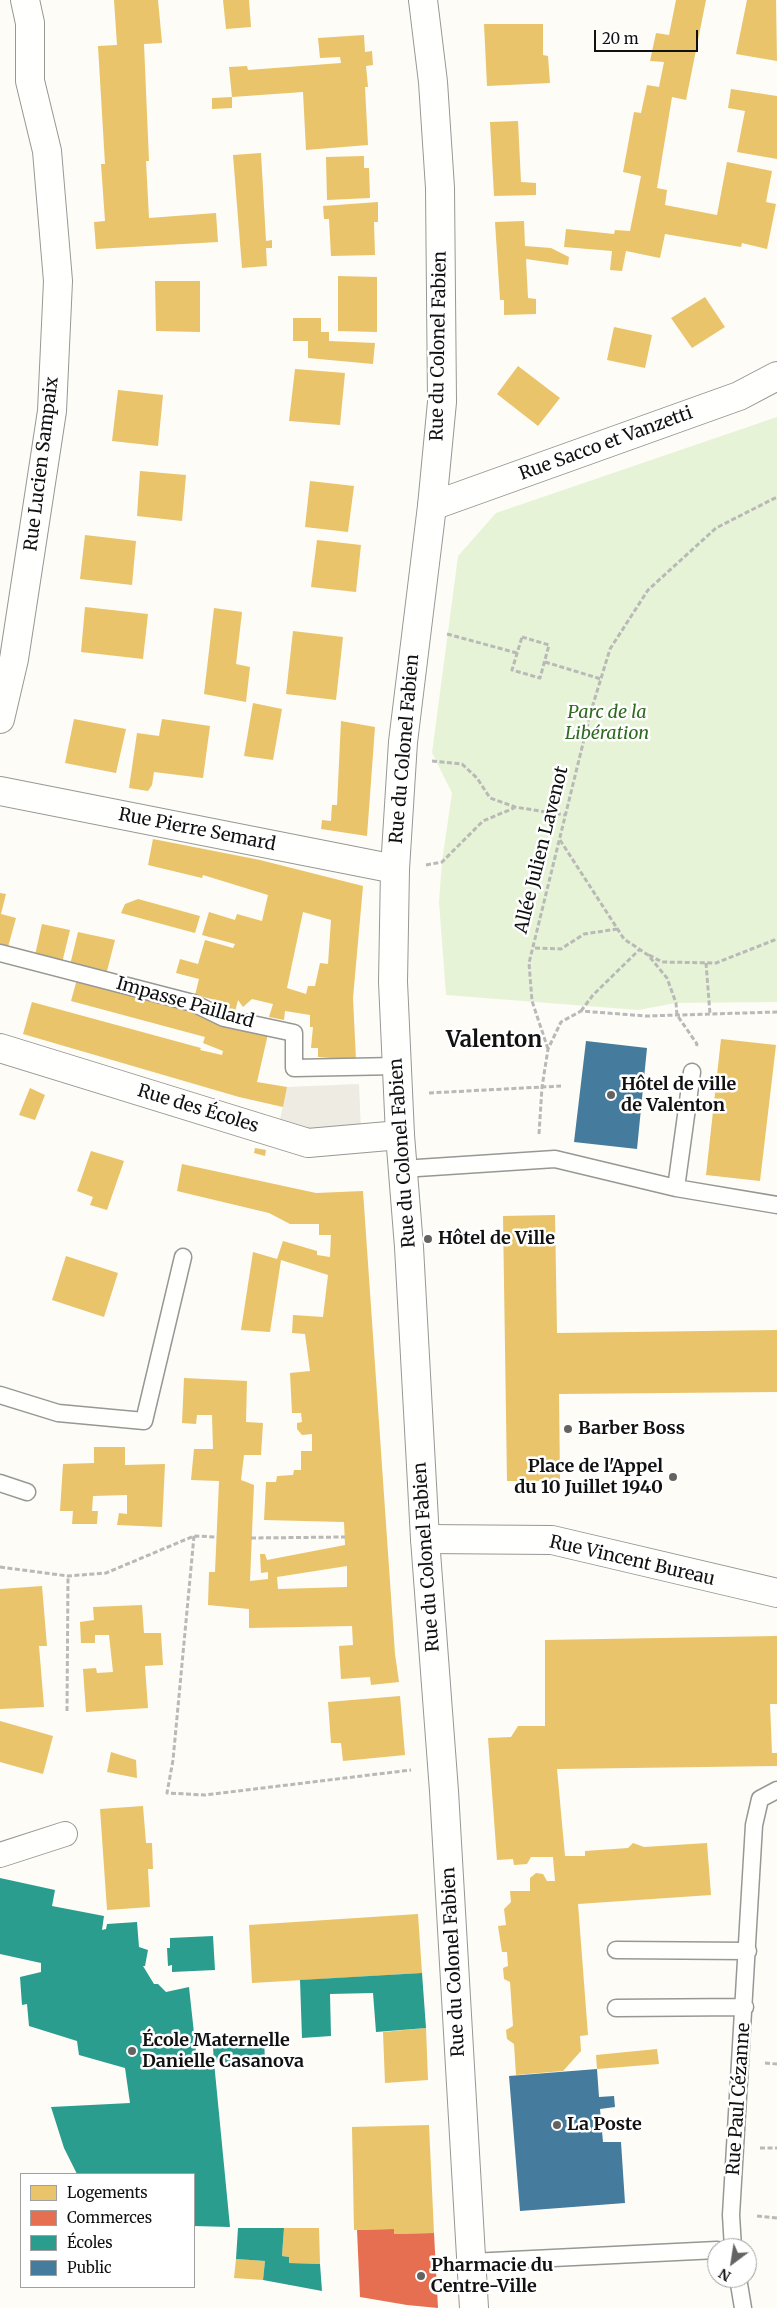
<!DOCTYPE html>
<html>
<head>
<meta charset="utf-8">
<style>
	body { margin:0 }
	#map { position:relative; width:777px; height:2308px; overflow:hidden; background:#fdfcf7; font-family:Merriweather,serif }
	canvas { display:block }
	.legend { position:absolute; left:20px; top:2173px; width:175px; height:115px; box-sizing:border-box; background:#fff; border:1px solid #a0a0a0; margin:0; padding:6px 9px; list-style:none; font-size:15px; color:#111 }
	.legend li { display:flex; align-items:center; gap:10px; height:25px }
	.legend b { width:25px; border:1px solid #a0a0a0 }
	.north { position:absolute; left:707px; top:2238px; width:50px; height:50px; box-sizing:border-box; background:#fff; border:1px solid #a0a0a0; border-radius:50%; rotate:211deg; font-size:14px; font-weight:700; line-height:20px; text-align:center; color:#111 }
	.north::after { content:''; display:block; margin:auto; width:18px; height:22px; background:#646362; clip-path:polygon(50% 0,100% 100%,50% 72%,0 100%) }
	.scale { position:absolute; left:594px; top:30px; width:104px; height:22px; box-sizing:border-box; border:2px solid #111; border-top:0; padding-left:6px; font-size:15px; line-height:18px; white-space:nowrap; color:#111; -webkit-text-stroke:4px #fff; paint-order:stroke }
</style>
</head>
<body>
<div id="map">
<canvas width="777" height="2308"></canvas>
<ul class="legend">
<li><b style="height:14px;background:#e9c46a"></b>Logements</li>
<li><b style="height:14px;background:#e76f51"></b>Commerces</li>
<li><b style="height:14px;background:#2a9d8f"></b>Écoles</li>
<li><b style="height:14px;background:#457b9d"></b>Public</li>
</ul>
<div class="north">N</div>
<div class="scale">20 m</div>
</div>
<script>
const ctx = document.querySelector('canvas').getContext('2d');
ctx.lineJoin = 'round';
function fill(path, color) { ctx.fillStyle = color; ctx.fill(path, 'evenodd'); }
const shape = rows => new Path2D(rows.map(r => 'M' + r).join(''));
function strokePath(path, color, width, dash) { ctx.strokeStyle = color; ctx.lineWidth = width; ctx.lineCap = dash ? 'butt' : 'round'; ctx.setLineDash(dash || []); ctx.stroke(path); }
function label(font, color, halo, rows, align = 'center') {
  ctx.font = font + ' Merriweather,serif'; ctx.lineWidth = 5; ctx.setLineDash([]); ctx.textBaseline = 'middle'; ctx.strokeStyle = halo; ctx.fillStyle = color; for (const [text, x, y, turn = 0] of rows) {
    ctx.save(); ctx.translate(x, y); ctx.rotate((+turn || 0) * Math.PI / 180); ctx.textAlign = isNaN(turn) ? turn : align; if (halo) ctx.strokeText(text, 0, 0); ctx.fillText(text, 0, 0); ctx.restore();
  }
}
const green = shape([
	[777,417,777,1002,676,1003,638,1010,446,995,439,902,442,862,452,793,432,753,458,556,496,513]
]);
const plaza = shape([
	[359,1084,361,1131,278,1129,287,1087]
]);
const homes = shape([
	[114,0,158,0,162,43,144,44,149,161,146,161,149,218,216,213,218,242,96,249,94,222,105,221,101,164,105,164,98,46,117,45],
	[223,0,249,0,251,27,226,29],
	[676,0,706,0,686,100,672,97,657,188,667,190,665,205,717,215,727,162,772,171,766,202,776,204,767,249,742,243,741,247,665,234,660,258,626,251,622,271,610,270,612,251,564,247,566,229,614,234,615,230,630,231,641,176,623,172,634,112,641,113,647,85,659,87,664,62,650,61,656,33,669,35],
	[747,0,776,0,777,61,736,54],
	[484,24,543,24,543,55,548,56,550,83,487,86],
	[364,35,365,52,372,51,373,65,366,66,368,87,365,87,368,145,306,150,303,92,232,97,229,67,247,66,248,70,341,63,340,57,320,58,318,38],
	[731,89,777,96,777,159,737,152,745,111,728,108],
	[232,97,232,108,212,109,212,98],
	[518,121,521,182,536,183,536,195,494,196,490,122],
	[261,153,266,241,272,240,272,248,266,248,267,266,242,268,233,155],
	[364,156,364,168,369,168,370,198,327,200,326,157],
	[378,202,378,222,374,222,375,255,331,256,329,219,324,219,323,206],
	[524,221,525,246,551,248,569,257,568,265,526,259,528,298,536,299,536,314,504,315,504,300,500,300,495,222],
	[338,276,377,277,377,332,338,331],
	[155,281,200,281,200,332,156,331],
	[705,297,725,327,692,348,671,318],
	[293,318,321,318,321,332,329,332,329,341,375,343,373,364,308,358,308,341,293,341],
	[614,327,652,335,645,368,607,360],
	[518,366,560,398,538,426,497,394],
	[295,369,345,373,340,425,289,421],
	[118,390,163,395,158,446,112,441],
	[140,471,186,475,182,521,137,516],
	[310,481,354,486,348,532,305,527],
	[85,535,136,541,132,585,80,579],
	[317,540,361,545,356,592,311,587],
	[85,607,148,614,143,659,81,652],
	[214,608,242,612,236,664,250,667,246,702,204,694],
	[293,631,343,637,336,700,286,694],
	[253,703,282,709,273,760,244,756],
	[74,719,126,729,116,773,65,763],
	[162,719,210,726,203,778,154,772,152,785,148,791,129,788,137,733,159,736],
	[341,721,375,727,367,836,321,829,322,820,331,821,332,805,337,805],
	[153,839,260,860,363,886,353,998,356,1060,318,1057,318,1048,311,1048,313,1027,310,1027,310,1015,285,1011,284,1020,269,1017,273,1004,252,999,243,1007,238,1000,234,1016,222,1014,224,1002,195,995,199,979,176,973,180,959,198,964,205,940,233,948,235,944,202,935,209,912,235,920,237,914,262,921,268,895,203,875,202,878,148,865],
	[303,912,331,920,328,964,320,963,315,986,308,986,306,994,287,988],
	[0,893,6,894,1,914,16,918,8,947,0,945],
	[138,899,200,916,195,933,121,913,125,904],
	[42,924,70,930,62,963,35,955],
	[78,932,115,940,106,975,70,965],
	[77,979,211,1013,268,1034,257,1082,287,1087,283,1107,239,1097,23,1034,32,1002,201,1048,200,1050,222,1055,223,1051,203,1043,205,1037,71,1001],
	[721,1039,776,1045,760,1181,706,1175],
	[30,1088,45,1095,35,1120,19,1115],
	[255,1148,266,1150,265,1156,254,1153],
	[91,1151,124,1161,107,1210,90,1205,93,1197,77,1191],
	[182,1164,316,1193,363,1191,395,1654,399,1682,371,1685,370,1677,341,1679,339,1646,353,1645,352,1626,249,1628,249,1609,208,1605,209,1572,215,1572,219,1481,191,1480,194,1449,213,1449,212,1415,197,1415,196,1424,182,1423,184,1378,247,1381,246,1422,263,1423,261,1455,244,1455,241,1480,254,1485,250,1581,268,1579,268,1572,261,1573,260,1554,265,1554,267,1560,345,1545,344,1522,264,1520,266,1482,276,1482,277,1476,293,1475,294,1470,301,1470,301,1451,312,1451,312,1434,302,1435,297,1429,297,1423,302,1422,301,1413,292,1413,290,1373,310,1371,305,1334,292,1333,293,1315,323,1317,328,1275,281,1260,270,1332,241,1330,253,1252,277,1259,283,1241,317,1251,317,1255,330,1257,331,1235,319,1235,319,1224,290,1224,269,1213,177,1191],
	[347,1566,347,1587,278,1589,277,1577],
	[555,1215,557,1333,777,1330,777,1392,559,1394,560,1481,507,1481,503,1216],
	[66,1256,118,1273,104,1317,52,1300],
	[94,1447,125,1447,125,1465,165,1464,162,1527,117,1525,119,1513,127,1514,127,1495,93,1496,92,1511,98,1511,97,1524,72,1524,73,1511,60,1511,63,1464,94,1463],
	[42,1586,47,1646,39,1646,44,1707,0,1709,0,1589],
	[142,1605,144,1633,161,1633,163,1665,145,1666,148,1708,86,1712,83,1669,96,1668,97,1673,113,1672,109,1635,95,1635,95,1643,81,1643,80,1622,94,1620,93,1607],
	[777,1636,777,1704,770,1704,772,1753,777,1753,777,1766,557,1769,565,1856,585,1856,585,1851,628,1848,633,1843,644,1847,707,1843,711,1895,578,1904,588,2035,580,2036,581,2051,563,2071,516,2075,514,2044,507,2039,506,2030,513,2026,510,1982,504,1979,503,1968,508,1966,507,1952,502,1952,498,1926,506,1925,504,1909,511,1902,510,1891,530,1891,530,1878,536,1873,543,1874,547,1881,555,1881,553,1857,531,1857,527,1864,514,1865,513,1859,497,1860,488,1738,511,1737,518,1726,545,1726,545,1640],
	[400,1696,405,1755,343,1761,341,1743,331,1743,328,1702],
	[0,1721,53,1736,43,1774,0,1762],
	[111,1752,136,1760,137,1778,107,1772],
	[143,1806,146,1843,152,1843,153,1869,148,1869,150,1907,107,1910,100,1809],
	[418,1914,422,1973,252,1983,249,1925],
	[426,2028,428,2080,385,2083,383,2032],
	[657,2049,659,2064,597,2069,596,2055],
	[429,2125,434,2233,394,2234,394,2229,354,2230,352,2127],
	[284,2228,319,2228,320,2264,289,2263,289,2257,282,2256],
	[236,2259,265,2261,263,2280,234,2278]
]);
const shops = shape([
	[394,2229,394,2234,434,2233,438,2308,407,2305,360,2297,357,2230]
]);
const schools = shape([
	[0,1878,55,1890,52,1906,104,1916,102,1930,106,1929,107,1924,137,1922,139,1947,148,1950,145,1966,143,1966,154,1984,158,1984,166,1992,189,1987,197,2061,214,2062,230,2227,194,2226,194,2174,77,2174,64,2148,51,2107,130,2103,125,2068,79,2055,77,2041,29,2026,27,2004,22,2005,20,1977,41,1972,41,1963,0,1954],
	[213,1936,215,1970,172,1972,172,1965,168,1966,167,1948,170,1948,170,1938],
	[422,1973,426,2028,376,2032,373,1993,330,1994,331,2036,302,2038,300,1980],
	[212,2034,264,2035,265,2064,214,2062],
	[238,2228,284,2228,282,2256,289,2257,289,2263,320,2264,322,2291,263,2280,265,2261,236,2259]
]);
const public = shape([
	[586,1041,647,1048,637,1149,574,1142],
	[597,2069,599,2097,614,2096,615,2107,600,2109,603,2142,621,2142,625,2203,520,2211,509,2076]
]);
const path = shape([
	[447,634,517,653],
	[522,637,549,645,540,678,512,670,522,637],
	[545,662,601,679],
	[432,761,462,764,477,778,490,798,515,807,565,815],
	[560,840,624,939,648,955,667,978,676,1003,677,1015,697,1044,696,1047],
	[426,865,442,862,483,821,514,808],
	[535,948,561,949,584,934,617,929],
	[649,955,662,962,716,963,777,939],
	[706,963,710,1014],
	[581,1011,593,995,639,950],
	[548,1049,532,1001,529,963,591,711,610,649,648,590,716,528,777,497],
	[429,1093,561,1086],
	[539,1134,542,1087,548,1049,561,1022,581,1011,646,1016,777,1012],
	[194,1536,173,1760,167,1793,205,1795,411,1770],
	[251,1538,345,1537],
	[0,1567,68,1576,106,1573,194,1536,217,1537],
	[67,1711,68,1576],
	[765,2063,777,2064],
	[760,2148,777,2148],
	[757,2216,777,2218]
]);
const service = shape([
	[0,953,193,1003,224,1018,294,1033,294,1068,397,1066],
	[402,1169,555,1159,676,1188,777,1205],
	[676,1188,692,1072],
	[0,1395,58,1413,144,1421,183,1257],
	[0,1483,27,1492],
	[616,1950,748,1951],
	[616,2008,745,2007],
	[733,2248,731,2215,754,1825,760,1799,777,1790],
	[471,2262,717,2250],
	[738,2278,743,2308]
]);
const pedestrian = shape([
	[0,1855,65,1834]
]);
const minor = shape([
	[432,506,739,396,777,376],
	[0,719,14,659,52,411,58,281,47,151,30,81,30,23,25,0],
	[0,791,395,869],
	[0,1048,308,1143,400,1135],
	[425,1539,552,1540,777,1593]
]);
const tertiary = shape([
	[423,0,433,82,440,188,442,402,432,506,403,742,395,869,393,982,400,1135,409,1247,425,1539,444,1791,474,2308]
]);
const markers = [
	[611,1095,5,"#646362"],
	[428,1239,5,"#646362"],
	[568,1429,5,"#646362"],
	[673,1477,5,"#646362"],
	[132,2051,5,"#646362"],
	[557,2125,5,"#646362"],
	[421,2276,5,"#646362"]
];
const streetNames = [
	["Rue du Colonel Fabien",439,346,-89],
	["Rue Sacco et Vanzetti",606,444,-20],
	["Rue Lucien Sampaix",42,464,-83],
	["Rue du Colonel Fabien",405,749,-85],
	["Rue Pierre Semard",197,830,11],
	["Allée Julien Lavenot",542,850,-76],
	["Impasse Paillard",185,1003,16],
	["Rue des Écoles",198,1109,17],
	["Rue du Colonel Fabien",403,1153,-94],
	["Rue du Colonel Fabien",427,1557,-94],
	["Rue Vincent Bureau",632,1561,13],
	["Rue du Colonel Fabien",454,1962,-93],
	["Rue Paul Cézanne",739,2099,-86]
];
const parkNames = [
	["Parc de la",607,713],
	["Libération",607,734]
];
const poiNames = [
	["Hôtel de ville",621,1085],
	["de Valenton",621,1106],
	["Hôtel de Ville",438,1239],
	["Barber Boss",578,1429],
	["Place de l'Appel",663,1467,"right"],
	["du 10 Juillet 1940",663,1488,"right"],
	["École Maternelle",142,2041],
	["Danielle Casanova",142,2062],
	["La Poste",567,2125],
	["Pharmacie du",431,2266],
	["Centre-Ville",431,2287]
];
const districtNames = [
	["Valenton",494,1041]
];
fill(green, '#e7f3d7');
fill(plaza, '#edebe2');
fill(homes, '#e9c46a');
fill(shops, '#e76f51');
fill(schools, '#2a9d8f');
fill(public, '#457b9d');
strokePath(service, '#979795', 19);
strokePath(pedestrian, '#979795', 26);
strokePath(minor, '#979795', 30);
strokePath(tertiary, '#979795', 30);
strokePath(path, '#b9b9b8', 3, [5, 2.5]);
strokePath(service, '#fffffe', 16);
strokePath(pedestrian, '#fffffe', 24);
strokePath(minor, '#fffffe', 28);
strokePath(tertiary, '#fffffe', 28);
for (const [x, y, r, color] of markers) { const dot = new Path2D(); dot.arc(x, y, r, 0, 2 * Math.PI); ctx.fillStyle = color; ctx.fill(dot); strokePath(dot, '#fff', 2); }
label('18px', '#111', '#fff', streetNames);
label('italic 18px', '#2f6b1f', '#fff', parkNames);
label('bold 18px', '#111', '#fff', poiNames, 'left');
label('bold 22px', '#111', '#fff', districtNames);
</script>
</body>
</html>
